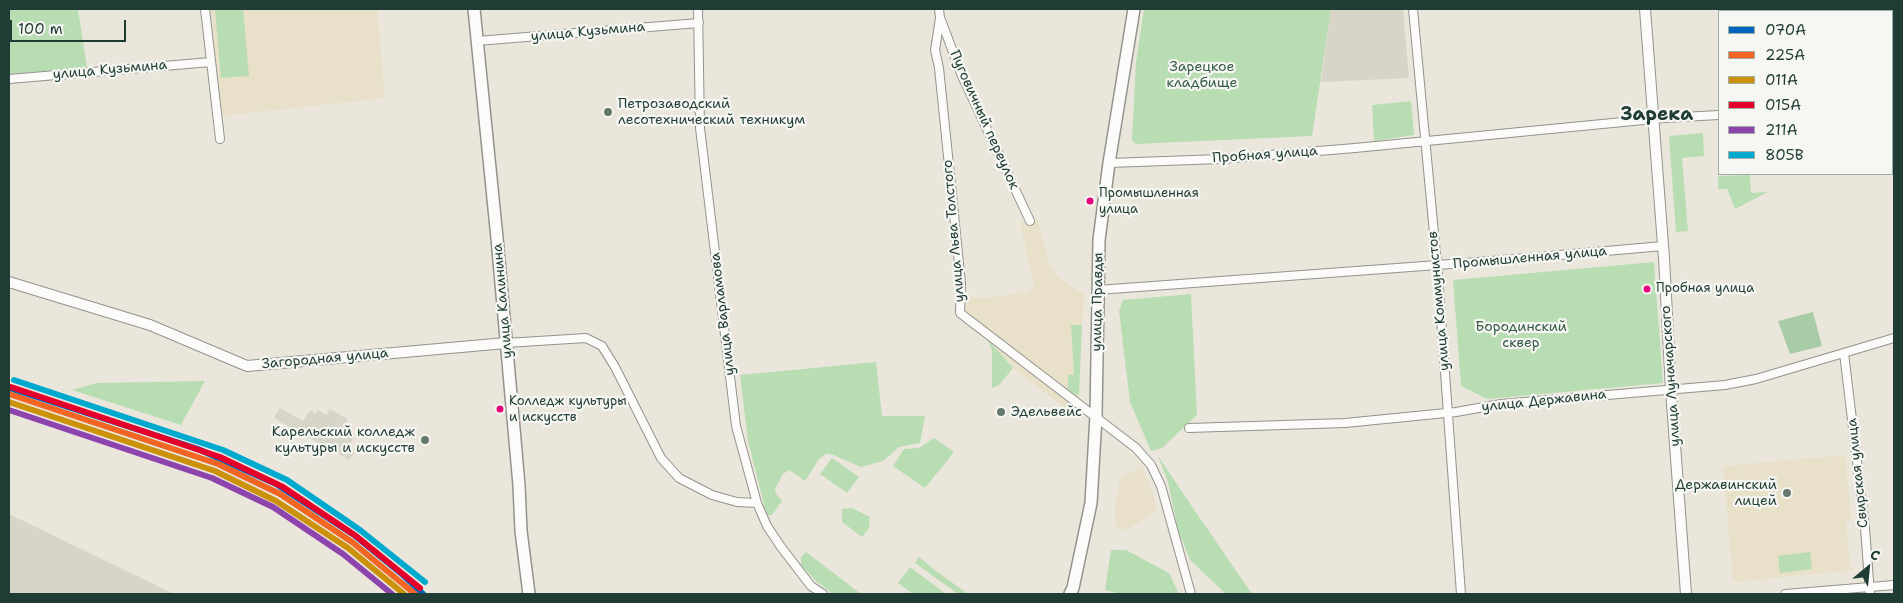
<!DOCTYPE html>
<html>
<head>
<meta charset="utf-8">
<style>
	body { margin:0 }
	#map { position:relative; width:1903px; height:603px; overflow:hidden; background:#ebe6db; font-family:"Shantell Sans",sans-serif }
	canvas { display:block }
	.frame { position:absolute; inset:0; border:10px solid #1f3d34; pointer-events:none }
	.legend { position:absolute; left:1718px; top:10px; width:175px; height:165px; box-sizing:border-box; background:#f6f6f2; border:1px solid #a0aca6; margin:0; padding:6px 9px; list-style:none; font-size:15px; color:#1f3d34 }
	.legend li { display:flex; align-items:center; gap:10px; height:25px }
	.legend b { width:25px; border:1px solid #a0aca6 }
	.north { position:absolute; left:1843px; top:543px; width:50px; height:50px; -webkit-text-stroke:4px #f6f6f2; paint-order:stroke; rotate:28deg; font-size:14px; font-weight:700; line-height:20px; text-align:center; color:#1f3d34 }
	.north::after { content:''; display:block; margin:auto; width:18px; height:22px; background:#1f3d34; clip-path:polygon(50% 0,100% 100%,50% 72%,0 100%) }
	.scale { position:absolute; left:10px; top:20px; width:116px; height:22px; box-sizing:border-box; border:2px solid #1f3d34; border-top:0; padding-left:6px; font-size:15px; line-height:18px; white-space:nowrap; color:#1f3d34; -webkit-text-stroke:4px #f6f6f2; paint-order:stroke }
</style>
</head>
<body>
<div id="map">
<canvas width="1903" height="603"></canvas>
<div class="frame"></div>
<ul class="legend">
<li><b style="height:6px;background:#0065bd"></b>070А</li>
<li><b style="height:6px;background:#f26522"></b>225А</li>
<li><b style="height:6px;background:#cc910a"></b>011А</li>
<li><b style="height:6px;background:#e4002b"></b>015А</li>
<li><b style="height:6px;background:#8e44ad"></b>211А</li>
<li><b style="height:6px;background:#00a9ce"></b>805В</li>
</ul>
<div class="north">С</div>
<div class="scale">100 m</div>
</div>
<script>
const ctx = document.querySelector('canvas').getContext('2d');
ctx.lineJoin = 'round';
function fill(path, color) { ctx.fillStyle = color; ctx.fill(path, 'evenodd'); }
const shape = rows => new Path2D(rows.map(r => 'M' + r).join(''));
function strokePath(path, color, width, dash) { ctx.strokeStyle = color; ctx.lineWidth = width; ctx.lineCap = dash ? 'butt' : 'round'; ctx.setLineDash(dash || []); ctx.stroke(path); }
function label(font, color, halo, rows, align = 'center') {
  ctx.font = font + ' "Shantell Sans",sans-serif'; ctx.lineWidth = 4.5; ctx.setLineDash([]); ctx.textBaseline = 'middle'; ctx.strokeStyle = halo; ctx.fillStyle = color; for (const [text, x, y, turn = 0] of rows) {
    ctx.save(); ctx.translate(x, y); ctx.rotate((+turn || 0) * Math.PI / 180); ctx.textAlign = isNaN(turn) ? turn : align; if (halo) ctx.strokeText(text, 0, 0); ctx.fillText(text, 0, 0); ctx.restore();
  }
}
const built = shape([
	[210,9,377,9,385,98,222,116],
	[1038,220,1049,265,1055,275,1079,292,1084,291,1077,417,1013,368,988,340,963,324,967,313,965,297,985,298,1028,292,1034,286,1020,222],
	[1845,455,1851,520,1846,521,1850,567,1855,570,1733,582,1723,466],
	[1142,466,1152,491,1157,511,1126,530,1115,526,1115,507,1120,479]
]);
const industrial = shape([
	[1331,9,1403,9,1409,78,1321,82],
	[280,408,303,421,310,410,315,414,318,410,326,415,330,409,348,419,344,426,351,430,348,435,353,438,349,447,355,451,349,460,274,418],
	[9,514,174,594,9,594]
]);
const green = shape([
	[9,9,78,9,87,68,9,74],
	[215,9,243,9,249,76,221,78],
	[1144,9,1331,9,1312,136,1136,144,1132,140,1136,62],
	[1411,101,1414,135,1374,141,1372,105],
	[1703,133,1704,156,1682,158,1688,231,1676,232,1669,136],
	[1750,175,1751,193,1768,192,1735,209,1727,189,1718,189,1718,176],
	[1654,262,1663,383,1487,399,1461,386,1453,280],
	[1191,294,1197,415,1162,448,1151,451,1130,402,1119,311,1123,300],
	[1071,325,1082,325,1079,395,1072,393,1068,389,1068,375,1074,375],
	[988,340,1013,368,999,385,992,388,992,351],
	[876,362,882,416,925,416,920,443,899,447,883,461,861,467,831,454,826,454,819,459,805,481,789,470,783,474,775,489,776,494,782,501,772,515,767,516,748,441,740,375],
	[205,381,181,425,72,390,97,383],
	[934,438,954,452,925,488,893,466,904,449,919,448],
	[1158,456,1191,505,1252,594,1226,594,1190,560,1178,530,1168,482],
	[832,458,859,477,847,493,820,474],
	[852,508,870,517,869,528,862,537,842,522,842,509],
	[1111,550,1126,550,1169,573,1179,594,1120,594,1105,590],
	[806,552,861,594,833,594,815,580,801,565,801,557],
	[1810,552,1812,569,1780,573,1778,556],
	[919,557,936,571,968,594,958,594,915,563],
	[910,567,946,594,913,594,898,583]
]);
const forest = shape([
	[1813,312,1822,346,1790,354,1778,321]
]);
const minor = shape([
	[205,9,220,139],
	[698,9,700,128,736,426,757,503,767,526,781,547,811,586,823,594],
	[939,9,940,18,935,50,939,68,961,283,960,313,1136,448,1151,465,1161,486,1191,594],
	[1413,9,1438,276,1461,594],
	[941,20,962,76,1030,221],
	[477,41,699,23],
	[9,79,211,62],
	[1892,102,1894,102],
	[1109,163,1221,159,1355,148,1664,118,1719,115],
	[1098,290,1492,261,1663,246],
	[506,343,586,338,602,346,615,367,661,458,679,478,712,495,737,502,757,503],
	[1844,353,1865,528,1870,594],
	[1189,428,1345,423,1456,412,1501,404,1725,385,1756,379,1894,338],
	[1785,594,1894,585]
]);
const tertiary = shape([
	[1645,9,1664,258,1671,390,1686,594],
	[9,282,150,325,247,366,506,343]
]);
const secondary = shape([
	[474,9,497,238,519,485,521,531,529,594],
	[1070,594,1073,588,1091,503,1096,416,1099,240,1109,163,1134,9]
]);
const rail1 = shape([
	[9,388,198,449,276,484,354,535,403,575,423,594]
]);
const rail2 = shape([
	[9,394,218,464,280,494,352,542,415,594]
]);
const rail3 = shape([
	[9,402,215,471,276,501,348,548,404,594]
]);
const rail4 = shape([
	[11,387,220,457,283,487,356,536,420,588]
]);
const rail5 = shape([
	[9,410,212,478,273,507,343,554,392,594]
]);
const rail6 = shape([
	[14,380,223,450,287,480,360,530,425,582]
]);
const markers = [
	[608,112,5,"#66786e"],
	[1090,201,4.5,"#e5007d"],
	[1647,289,4.5,"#e5007d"],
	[500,409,4.5,"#e5007d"],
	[1001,412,5,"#66786e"],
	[425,440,5,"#66786e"],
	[1787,493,5,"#66786e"]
];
const busNames = [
	["Промышленная",1099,194],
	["улица",1099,210],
	["Пробная улица",1656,289],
	["Колледж культуры",509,402],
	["и искусств",509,418]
];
const streetNames = [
	["улица Кузьмина",588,32,-5],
	["улица Кузьмина",110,70,-5],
	["Пуговичный переулок",984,120,66],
	["Пробная улица",1265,155,-4],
	["улица Льва Толстого",954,231,-95],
	["Промышленная улица",1530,258,-5],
	["улица Калинина",503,301,-95],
	["улица Коммунистов",1439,301,-95],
	["улица Правды",1098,302,-89],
	["улица Варламова",723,314,-97],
	["Загородная улица",325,359,-5],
	["улица Луначарского",1671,376,-94],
	["улица Державина",1544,401,-6],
	["Свирская улица",1858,473,-96]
];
const parkNames = [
	["Зарецкое",1202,67],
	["кладбище",1202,83],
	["Бородинский",1521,327],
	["сквер",1521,343]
];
const poiNames = [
	["Петрозаводский",618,104],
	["лесотехнический техникум",618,120],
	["Эдельвейс",1011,412],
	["Карельский колледж",415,432,"right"],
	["культуры и искусств",415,448,"right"],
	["Державинский",1777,485,"right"],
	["лицей",1777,501,"right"]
];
const districtNames = [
	["Зарека",1657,115]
];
fill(built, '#e8e0c9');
fill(industrial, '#d7d4c8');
fill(green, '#b8ddb2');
fill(forest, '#a8cca6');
strokePath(minor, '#91938c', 10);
strokePath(tertiary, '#91938c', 12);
strokePath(secondary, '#91938c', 14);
strokePath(minor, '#fcfbfa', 8);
strokePath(tertiary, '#fcfbfa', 10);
strokePath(secondary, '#fcfbfa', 11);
strokePath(rail1, '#0065bd', 6);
strokePath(rail2, '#f26522', 6);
strokePath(rail3, '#cc910a', 6);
strokePath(rail4, '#e4002b', 6);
strokePath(rail5, '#8e44ad', 6);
strokePath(rail6, '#00a9ce', 6);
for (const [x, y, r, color] of markers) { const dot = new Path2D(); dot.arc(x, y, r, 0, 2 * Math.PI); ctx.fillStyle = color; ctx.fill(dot); strokePath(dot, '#f6f6f2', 2); }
label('13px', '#1f3d34', '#f6f6f2', busNames, 'left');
label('14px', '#1f3d34', '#f6f6f2', streetNames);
label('14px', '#355c47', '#f6f6f2', parkNames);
label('14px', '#1f3d34', '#f6f6f2', poiNames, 'left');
label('bold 19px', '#1f3d34', '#f6f6f2', districtNames);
</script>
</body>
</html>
